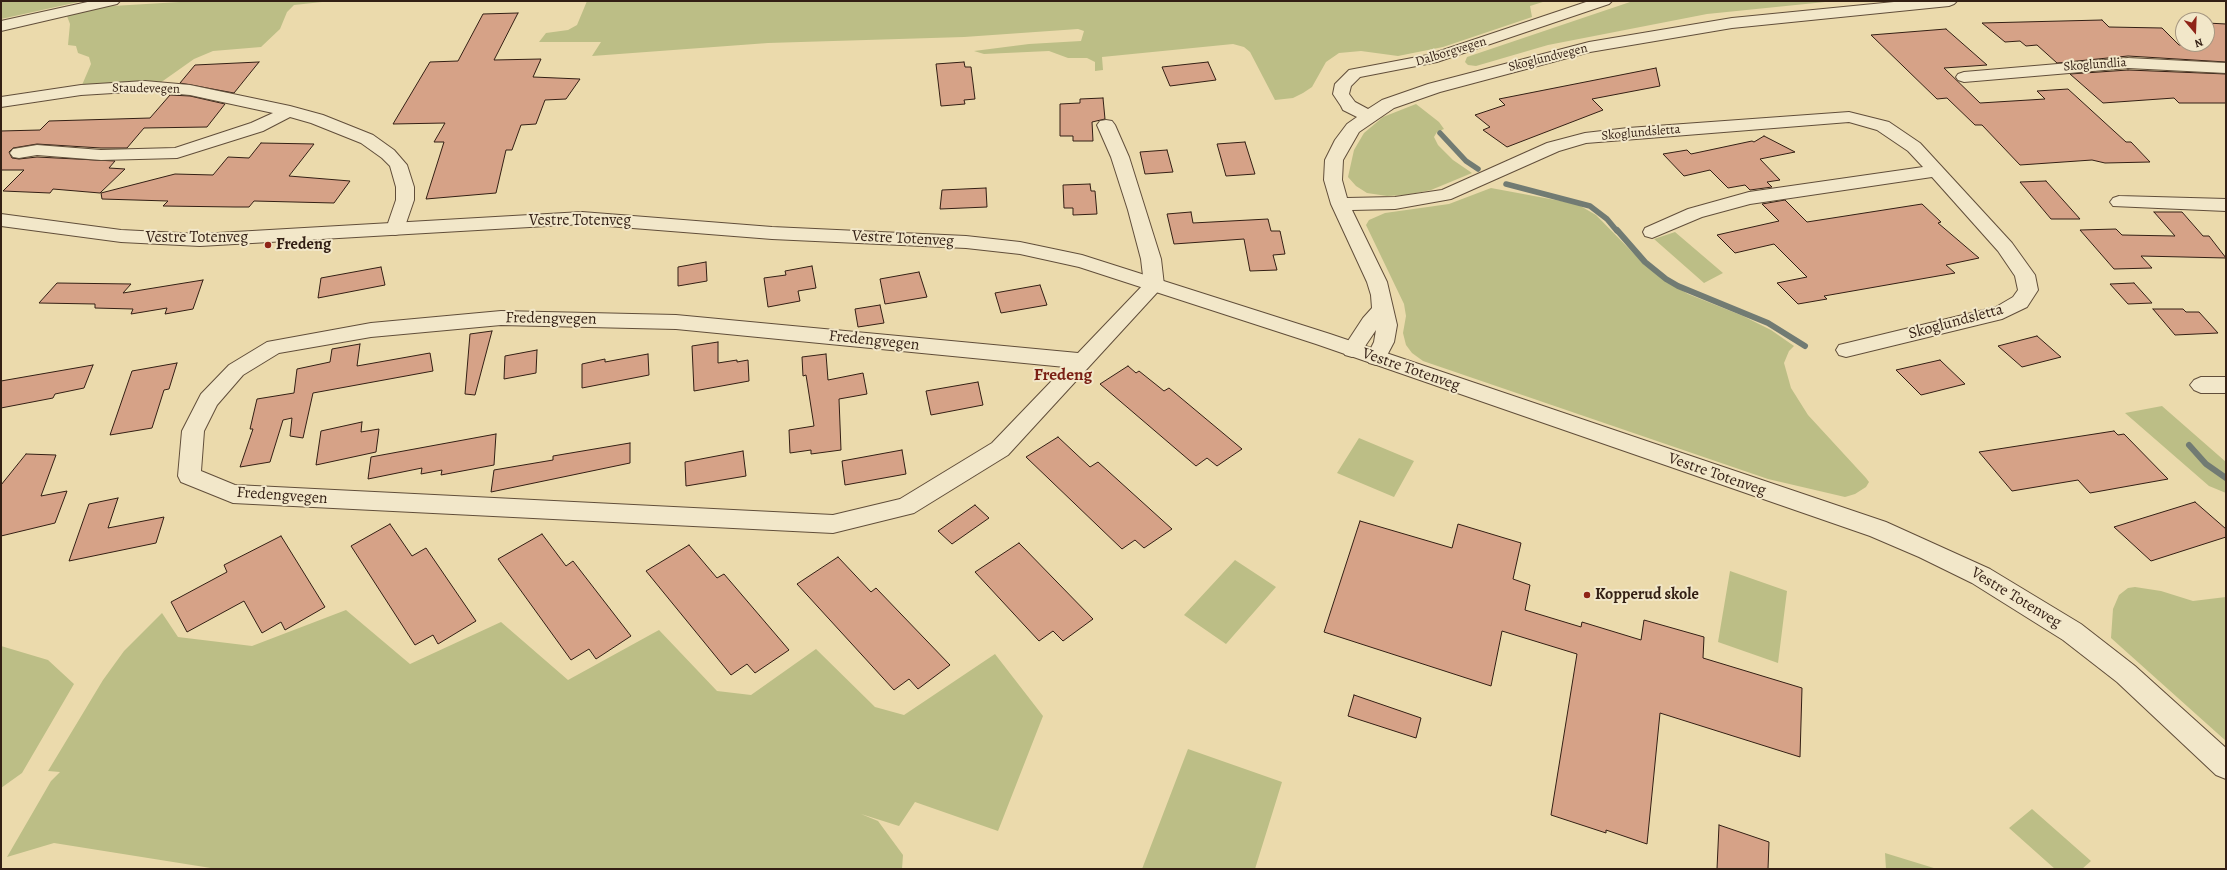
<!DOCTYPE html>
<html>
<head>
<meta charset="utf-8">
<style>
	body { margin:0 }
	#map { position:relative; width:2227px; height:870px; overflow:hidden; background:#ebdaac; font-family:Alegreya,serif }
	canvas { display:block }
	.frame { position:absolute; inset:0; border:2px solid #331f14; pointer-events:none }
	.north { position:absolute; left:2175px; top:12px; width:40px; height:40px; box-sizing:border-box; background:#f2e7c9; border:1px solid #a69781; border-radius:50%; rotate:161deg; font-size:11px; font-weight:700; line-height:16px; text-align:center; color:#331f14 }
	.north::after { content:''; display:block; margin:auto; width:14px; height:18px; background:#8f2418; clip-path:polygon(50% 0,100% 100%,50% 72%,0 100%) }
</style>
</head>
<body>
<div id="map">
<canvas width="2227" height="870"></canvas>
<div class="frame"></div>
<div class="north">N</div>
</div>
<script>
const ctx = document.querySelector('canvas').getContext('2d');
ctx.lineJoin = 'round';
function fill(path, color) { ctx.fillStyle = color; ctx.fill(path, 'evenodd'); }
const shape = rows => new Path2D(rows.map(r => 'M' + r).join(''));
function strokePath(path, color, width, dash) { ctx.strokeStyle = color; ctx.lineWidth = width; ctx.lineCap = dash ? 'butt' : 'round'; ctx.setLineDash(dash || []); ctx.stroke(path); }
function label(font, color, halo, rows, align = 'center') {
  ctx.font = font + ' Alegreya,serif'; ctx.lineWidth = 4; ctx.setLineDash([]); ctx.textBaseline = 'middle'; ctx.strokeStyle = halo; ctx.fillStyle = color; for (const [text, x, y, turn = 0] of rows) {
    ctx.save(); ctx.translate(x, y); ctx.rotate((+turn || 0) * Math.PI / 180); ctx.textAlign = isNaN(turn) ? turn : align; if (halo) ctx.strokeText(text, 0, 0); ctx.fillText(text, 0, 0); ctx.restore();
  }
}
const green = shape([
	[1,1,83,1,1,19],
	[196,1,373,1,322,2,294,5,287,12,280,29,261,47,213,51,194,59,160,83,82,85,91,64,89,57,78,53,76,46,68,45,70,24,67,16,71,13,96,7],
	[587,1,1546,1,1530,6,1532,17,1443,47,1398,56,1361,51,1339,53,1326,62,1312,87,1303,93,1293,98,1275,100,1250,52,1244,47,1233,44,1102,57,1103,70,1095,71,1095,62,1087,58,1068,58,1049,51,984,54,974,51,1029,44,1081,41,1084,31,1078,29,964,37,768,43,592,56,601,42,539,42,546,33,568,30,577,25],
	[1633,1,1835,1,1707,14,1548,45,1476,66,1468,65,1465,62,1467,57],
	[1416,104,1439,122,1444,129,1437,132,1434,137,1438,145,1453,160,1472,173,1431,190,1406,195,1387,196,1367,193,1356,186,1348,177,1354,150,1364,133,1383,117],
	[1491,188,1577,204,1596,215,1642,262,1665,280,1688,294,1743,316,1771,330,1794,346,1789,351,1784,363,1791,388,1808,415,1866,478,1869,482,1866,487,1855,494,1845,497,1768,479,1423,361,1412,353,1406,345,1403,333,1406,316,1404,304,1366,225,1369,220,1385,213,1449,204],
	[1675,232,1723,273,1704,283,1654,239],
	[2162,406,2226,462,2226,493,2209,486,2125,413],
	[1359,438,1414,461,1394,497,1337,473],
	[1235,560,1276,587,1226,644,1184,615],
	[1730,571,1787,591,1778,663,1718,642],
	[2135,587,2161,591,2193,601,2226,597,2226,741,2111,638,2113,609,2119,595,2128,588],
	[346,610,410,664,501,622,568,680,659,630,717,691,751,695,816,649,875,707,904,715,995,654,1043,716,998,831,915,802,899,826,861,814,878,821,903,855,902,869,217,869,54,843,7,857,51,781,60,772,48,771,103,680,124,651,162,613,178,637,252,646],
	[1,646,48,660,74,684,22,773,1,788],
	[1188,749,1282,782,1255,869,1142,869],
	[2032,809,2091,861,2082,869,2055,869,2009,828],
	[1885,853,1937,869,1886,869]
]);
const streamFar1 = shape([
	[1440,133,1466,161,1478,169],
	[1506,184,1590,206,1607,219,1617,231]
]);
const stream = shape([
	[1617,230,1645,262,1666,279,1678,286,1768,323,1805,346],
	[2189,445,2206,464,2226,478]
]);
const building = shape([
	[518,13,494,60,541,59,533,77,580,79,566,99,545,100,536,124,521,125,512,150,506,150,496,193,426,199,444,142,434,142,445,123,393,124,430,62,458,61,483,14,518,13],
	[2102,20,2109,27,2162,28,2179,45,2207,46,2207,23,2226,24,2226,62,2128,56,2057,63,2037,45,2026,46,2020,41,2005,42,1982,23,2102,20],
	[1946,29,1987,65,1944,68,1980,103,2045,99,2037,91,2068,89,2126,142,2131,142,2150,162,2105,163,2092,160,2020,165,1982,125,1975,125,1947,98,1937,99,1871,35,1946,29],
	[259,62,234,93,180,83,195,65,259,62],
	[964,62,965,67,971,67,975,99,964,100,965,104,941,106,936,64,964,62],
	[1208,62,1216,80,1170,86,1162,67,1208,62],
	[1656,68,1660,86,1592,99,1603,110,1507,147,1483,130,1490,127,1475,115,1505,105,1499,99,1656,68],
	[2128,70,2226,74,2226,103,2179,103,2174,98,2103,103,2070,74,2128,70],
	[170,95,190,96,225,104,207,127,144,128,127,148,101,148,37,144,13,148,9,152,12,158,19,159,37,157,115,161,109,168,125,169,100,193,53,189,50,193,3,191,24,170,1,170,1,131,40,130,49,121,150,118,170,95],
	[1103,98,1105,119,1092,122,1093,141,1073,141,1073,136,1060,136,1060,104,1080,103,1080,99,1103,98],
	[1764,136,1795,152,1760,159,1780,180,1767,182,1772,187,1750,190,1745,185,1728,188,1710,170,1684,176,1663,154,1687,150,1691,154,1752,141,1754,142,1764,136],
	[1245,142,1255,174,1226,176,1217,144,1245,142],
	[261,143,314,144,289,176,350,181,334,203,254,201,249,207,235,207,163,206,168,201,102,199,101,193,175,174,213,175,228,157,249,158,261,143],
	[1167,150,1173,172,1145,174,1140,152,1167,150],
	[2046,181,2080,219,2051,219,2020,182,2046,181],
	[1090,184,1091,191,1095,191,1097,214,1073,215,1073,208,1064,208,1063,185,1090,184],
	[986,188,987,207,940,209,942,190,986,188],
	[1785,200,1807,222,1922,204,1941,222,1938,223,1979,258,1946,265,1955,273,1824,296,1827,299,1798,304,1777,283,1807,277,1774,244,1735,253,1717,235,1779,221,1762,204,1785,200],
	[1191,212,1193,223,1268,219,1271,231,1280,231,1285,254,1273,255,1277,270,1250,271,1244,239,1174,244,1167,214,1191,212],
	[2154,212,2182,212,2203,236,2209,236,2226,258,2141,256,2152,268,2114,269,2080,230,2116,229,2122,235,2175,236,2154,212],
	[706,262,707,281,678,286,678,267,706,262],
	[812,266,816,288,798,291,800,301,768,307,764,278,786,275,785,271,812,266],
	[381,267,385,285,318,298,321,278,381,267],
	[919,272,927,297,885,304,880,279,919,272],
	[203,280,193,309,165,314,167,308,131,314,133,309,95,308,95,304,39,303,57,283,131,284,123,293,203,280],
	[2134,283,2152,303,2128,304,2110,284,2134,283],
	[1040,285,1047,305,1001,313,995,293,1040,285],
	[880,305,884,323,858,327,855,309,880,305],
	[2153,309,2183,309,2186,312,2199,312,2218,333,2175,335,2153,309],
	[492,331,475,395,465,394,470,334,492,331],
	[2037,336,2061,357,2022,367,1998,346,2037,336],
	[718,342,718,363,737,360,737,362,748,360,749,381,694,391,692,346,718,342],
	[360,344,357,366,430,353,433,371,313,393,303,438,290,436,292,418,283,420,270,462,240,467,253,429,250,429,257,399,294,393,297,369,330,362,332,349,360,344],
	[537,350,536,373,504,379,505,356,537,350],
	[648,354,649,375,582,388,582,364,605,359,605,362,648,354],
	[826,354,828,380,863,373,867,394,839,399,841,450,811,454,811,450,790,453,789,430,814,426,806,375,803,376,802,357,826,354],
	[1940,360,1965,384,1921,395,1896,370,1940,360],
	[177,363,169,389,164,390,152,428,110,435,132,371,177,363],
	[93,365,84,388,55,394,53,398,1,408,1,381,93,365],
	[1128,366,1136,373,1139,371,1164,391,1169,388,1242,449,1217,466,1207,458,1196,466,1100,384,1128,366],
	[978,382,983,405,931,415,926,391,978,382],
	[362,422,361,432,379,429,376,452,316,465,321,431,362,422],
	[2114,431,2118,435,2124,434,2168,479,2090,493,2078,480,2012,491,1979,452,2114,431],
	[496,434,494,465,441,475,442,470,421,474,422,468,368,479,371,457,496,434],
	[1058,437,1090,467,1098,462,1172,529,1144,548,1135,540,1122,549,1026,457,1058,437],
	[630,443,630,463,491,492,494,470,553,460,553,456,630,443],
	[902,450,906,474,845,485,842,461,902,450],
	[743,451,746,476,686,486,685,462,743,451],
	[26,454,56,455,41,496,67,491,55,523,1,536,1,485,26,454],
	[118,498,108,528,164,517,156,543,69,561,89,504,118,498],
	[2195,502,2226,529,2226,537,2151,561,2114,527,2195,502],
	[975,505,989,518,952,544,938,531,975,505],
	[1360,521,1452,548,1458,524,1521,543,1513,579,1530,585,1525,610,1581,627,1582,622,1641,640,1644,620,1704,637,1703,658,1802,688,1800,757,1660,713,1647,844,1606,830,1606,833,1551,815,1577,654,1502,631,1491,686,1324,632,1360,521],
	[390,524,412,556,426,548,476,621,438,644,433,635,415,645,351,546,390,524],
	[542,534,566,566,573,561,631,636,596,659,589,649,571,660,498,559,542,534],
	[281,536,325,607,285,630,281,622,262,633,244,601,187,632,171,602,227,572,224,565,281,536],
	[1019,543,1093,619,1063,641,1053,631,1039,641,975,572,1019,543],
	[689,545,717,578,724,574,789,650,755,673,747,664,731,675,646,571,689,545],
	[838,557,871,592,876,588,950,665,918,689,909,679,894,690,797,584,838,557],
	[1354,695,1421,718,1416,738,1348,716,1354,695],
	[1719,825,1769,842,1768,869,1717,869,1719,825]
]);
const minor = shape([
	[92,1,120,1,117,4,1,31,1,21,92,1],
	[1589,1,1612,1,1609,4,1437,62,1360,77,1351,86,1349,94,1355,102,1368,109,1382,100,1428,84,1589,42,1732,18,1904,1,1957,1,1954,4,1949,6,1732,28,1590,52,1440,92,1394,108,1359,132,1343,160,1342,180,1347,198,1395,197,1442,190,1547,143,1585,133,1628,128,1849,112,1889,122,1920,143,2012,243,2035,275,2038,290,2027,307,2002,319,1846,357,1839,355,1836,350,1839,345,1996,307,2013,297,2018,290,2015,276,1998,251,1932,177,1750,204,1702,217,1652,238,1645,236,1643,232,1645,228,1688,209,1749,192,1923,167,1908,151,1877,130,1849,122,1586,143,1559,151,1451,199,1395,209,1352,210,1387,282,1397,325,1394,342,1383,363,1376,365,1369,363,1366,358,1374,342,1376,330,1359,355,1352,357,1345,355,1342,350,1363,318,1372,308,1371,295,1367,282,1331,204,1324,180,1325,160,1335,140,1347,124,1357,117,1343,110,1341,106,1333,94,1335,84,1349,70,1428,55,1589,1],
	[2128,58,2226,63,2226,73,2128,68,1964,82,1958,80,1956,77,1958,74,1964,72,2128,58],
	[145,81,190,85,290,106,323,115,373,135,394,150,407,165,414,187,414,200,404,229,402,233,395,235,388,233,386,229,396,200,396,187,390,166,382,158,361,143,311,123,290,117,263,131,177,158,101,160,37,155,19,158,13,157,10,153,13,149,37,145,101,150,175,148,251,123,273,113,190,95,145,91,81,95,1,107,1,97,81,85,145,81],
	[1106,120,1112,121,1115,125,1129,157,1161,259,1164,285,1008,455,914,513,833,533,233,503,181,482,178,476,182,431,201,394,229,365,267,342,371,323,501,311,676,315,1078,353,1144,284,1141,259,1128,210,1111,157,1097,125,1100,121,1106,120],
	[501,325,676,329,1065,367,992,443,900,499,833,515,235,485,201,471,204,431,217,405,243,375,279,353,371,337,501,325],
	[2119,196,2226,199,2226,211,2113,206,2110,202,2113,198,2119,196],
	[2201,377,2226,377,2226,393,2201,393,2194,390,2190,385,2194,380,2201,377]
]);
const tertiary = shape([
	[582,212,772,227,966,236,1020,242,1082,255,1330,334,1886,522,1990,569,2081,624,2135,666,2226,748,2226,779,2216,775,2117,682,2063,640,1972,583,1919,557,1870,536,1316,344,1079,267,1020,254,966,248,772,239,582,224,200,246,121,242,1,226,1,214,121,230,200,234,582,212]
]);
const markers = [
	[268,245,4,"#8f2418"],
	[1587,595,4,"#8f2418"]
];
const farStreetnames = [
	["Dalborgvegen",1451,52,-17],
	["Skoglundvegen",1548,58,-14],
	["Skoglundlia",2095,65,-4],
	["Staudevegen",146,89,1],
	["Skoglundsletta",1641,133,-5]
];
const streetNames = [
	["Vestre Totenveg",580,221],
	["Vestre Totenveg",197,238],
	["Vestre Totenveg",903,239,3],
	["Fredengvegen",551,319,1],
	["Skoglundsletta",1956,322,-15],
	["Fredengvegen",874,341,6],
	["Vestre Totenveg",1411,370,19],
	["Vestre Totenveg",1717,475,19],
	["Fredengvegen",282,496,4],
	["Vestre Totenveg",2016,598,31]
];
const poiNames = [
	["Fredeng",276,245],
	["Kopperud skole",1595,595]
];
const neighbourhoodNames = [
	["Fredeng",1063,376]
];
fill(green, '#bcbe86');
strokePath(streamFar1, '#717b73', 5.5);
strokePath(stream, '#717b73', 6);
fill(building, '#d6a287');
strokePath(building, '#331f14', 1);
strokePath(minor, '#614e3a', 2);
strokePath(tertiary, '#614e3a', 2);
fill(minor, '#f2e7c9');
fill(tertiary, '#f2e7c9');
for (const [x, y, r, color] of markers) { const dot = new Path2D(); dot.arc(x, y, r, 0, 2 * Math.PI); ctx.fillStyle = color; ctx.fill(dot); strokePath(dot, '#f2e7c9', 1.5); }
label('13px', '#331f14', '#f2e7c9', farStreetnames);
label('16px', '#331f14', '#f2e7c9', streetNames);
label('bold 16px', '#331f14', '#f2e7c9', poiNames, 'left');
label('bold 17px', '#7a1f14', '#f2e7c9', neighbourhoodNames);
</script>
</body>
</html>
